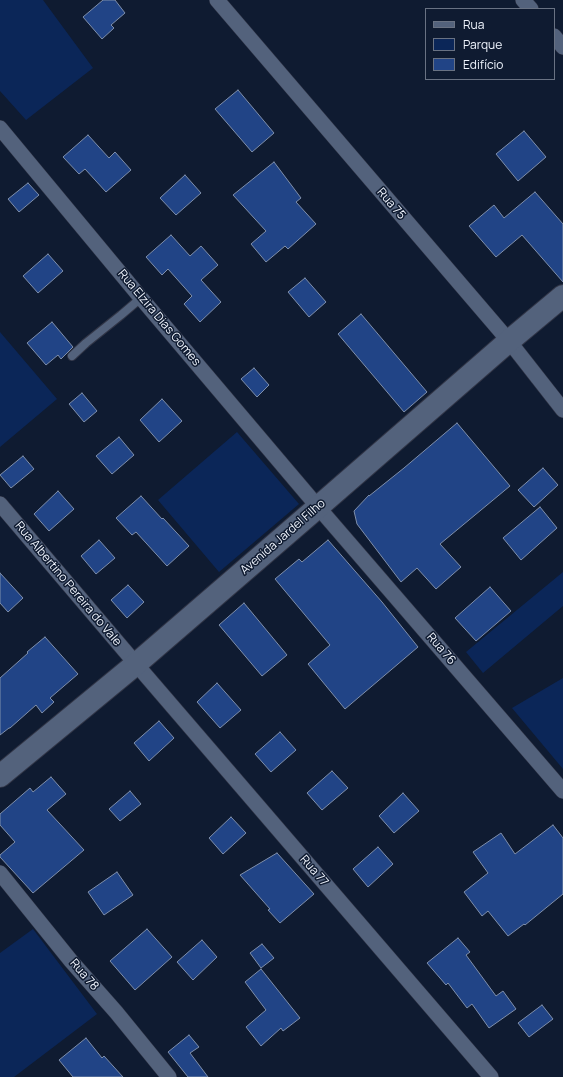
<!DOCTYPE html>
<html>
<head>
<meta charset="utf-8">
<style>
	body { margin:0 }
	#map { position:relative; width:563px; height:1077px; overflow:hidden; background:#0f1b31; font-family:Manrope,sans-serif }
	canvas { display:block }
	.legend { position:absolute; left:425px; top:8px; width:130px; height:72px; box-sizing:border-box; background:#0f1b31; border:1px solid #697283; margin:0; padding:5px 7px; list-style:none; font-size:12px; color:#eff4fd }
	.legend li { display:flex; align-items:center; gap:8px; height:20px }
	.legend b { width:20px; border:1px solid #697283 }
</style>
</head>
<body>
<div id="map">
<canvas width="563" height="1077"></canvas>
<ul class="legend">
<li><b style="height:5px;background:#53627c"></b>Rua</li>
<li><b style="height:11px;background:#0b2658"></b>Parque</li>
<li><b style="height:11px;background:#214486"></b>Edifício</li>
</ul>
</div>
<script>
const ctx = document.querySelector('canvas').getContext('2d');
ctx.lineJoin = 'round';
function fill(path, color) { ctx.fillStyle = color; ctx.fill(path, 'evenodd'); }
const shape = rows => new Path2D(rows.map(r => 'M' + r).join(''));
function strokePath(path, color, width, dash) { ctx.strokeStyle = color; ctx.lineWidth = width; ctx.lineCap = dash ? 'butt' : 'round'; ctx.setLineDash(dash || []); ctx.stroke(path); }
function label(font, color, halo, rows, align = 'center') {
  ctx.font = font + ' Manrope,sans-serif'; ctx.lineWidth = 3; ctx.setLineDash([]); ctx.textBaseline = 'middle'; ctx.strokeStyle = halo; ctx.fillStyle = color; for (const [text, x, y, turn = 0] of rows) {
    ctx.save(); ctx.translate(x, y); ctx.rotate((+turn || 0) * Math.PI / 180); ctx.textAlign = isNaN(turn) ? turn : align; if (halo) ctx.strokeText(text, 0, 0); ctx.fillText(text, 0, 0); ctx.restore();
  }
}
const green = shape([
	[0,0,43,0,93,68,26,120,0,91],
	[0,332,57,399,0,447],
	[237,432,299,504,219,572,158,500],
	[563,572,563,606,483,673,466,652],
	[563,678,563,769,512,708],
	[33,929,97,1014,14,1077,0,1077,0,953]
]);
const building = shape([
	[103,0,115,0,125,13,111,25,114,28,102,39,83,17,103,0],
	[238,90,274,133,252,152,215,109,238,90],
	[524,131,546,157,518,181,496,154,524,131],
	[88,135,109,158,115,152,131,170,106,192,85,169,79,174,63,157,88,135],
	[274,162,301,198,296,202,316,224,288,249,285,246,266,262,251,244,266,231,233,195,274,162],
	[185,175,201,193,176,215,160,198,185,175],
	[28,183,39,195,19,212,8,199,28,183],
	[535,192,563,224,563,282,522,235,496,257,469,226,494,205,504,218,535,192],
	[171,235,190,256,201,246,218,265,201,280,221,302,200,322,184,304,192,296,168,269,162,275,146,257,171,235],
	[48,254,63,271,38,293,23,276,48,254],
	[305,278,326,302,309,317,288,292,305,278],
	[361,314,427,392,404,412,338,334,361,314],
	[52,322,73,347,61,359,58,355,46,365,27,343,52,322],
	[254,368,269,385,257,397,241,379,254,368],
	[82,393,97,411,84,422,69,404,82,393],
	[162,399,182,421,159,442,140,420,162,399],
	[457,423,510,486,440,544,461,567,436,589,417,568,401,582,357,524,354,511,369,495,369,496,404,468,457,423],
	[119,437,134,455,112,474,96,456,119,437],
	[23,456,34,469,11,488,0,475,23,456],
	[543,468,558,485,534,507,518,490,543,468],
	[58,491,74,509,49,531,34,514,58,491],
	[141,496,162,519,163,518,189,546,167,566,136,532,132,535,116,518,141,496],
	[540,507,557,528,521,560,503,538,540,507],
	[99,540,115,558,96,574,81,556,99,540],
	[328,540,382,602,418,647,345,709,308,664,330,645,275,579,299,559,302,562,328,540],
	[0,573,23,598,8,612,0,603,0,573],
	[128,585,144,602,127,618,111,600,128,585],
	[490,587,511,611,476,641,455,618,490,587],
	[244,603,287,655,262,676,219,625,244,603],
	[45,637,78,674,50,698,54,702,42,713,36,705,10,728,9,728,0,735,0,678,28,653,27,652,45,637],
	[217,683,241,710,220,728,197,702,217,683],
	[159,721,174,738,149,761,134,743,159,721],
	[280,732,296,750,271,772,255,754,280,732],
	[332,771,348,788,322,810,307,793,332,771],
	[51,777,66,794,47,810,84,850,33,893,0,857,0,855,15,842,0,825,0,814,30,788,33,792,51,777],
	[130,791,141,804,120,821,109,809,130,791],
	[403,793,419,811,394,833,379,816,403,793],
	[231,817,246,833,223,854,209,838,231,817],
	[553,825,563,838,563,894,525,925,524,924,508,936,488,911,482,916,464,892,488,873,473,852,501,833,515,854,553,825],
	[378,847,393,864,368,887,353,869,378,847],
	[277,853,314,894,280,923,268,910,270,909,240,875,277,853],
	[117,872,133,895,104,915,88,892,117,872],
	[147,929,172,957,135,990,110,961,147,929],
	[458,938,470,952,466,955,496,996,503,991,516,1009,489,1028,472,1004,467,1008,448,983,446,985,427,963,458,938],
	[202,940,217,957,193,980,177,962,202,940],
	[262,944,274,958,261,968,250,953,262,944],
	[261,969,300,1018,283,1031,281,1028,261,1046,246,1027,266,1010,245,982,261,969],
	[542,1005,553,1019,529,1037,518,1023,542,1005],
	[189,1035,199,1047,190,1053,208,1077,188,1077,168,1052,189,1035],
	[86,1038,102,1058,104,1056,123,1077,73,1077,59,1060,86,1038]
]);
const lane = shape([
	[72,356,86,343,121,315,141,298]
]);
const street = shape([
	[217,0,509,341,563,410],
	[523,0,531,9],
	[554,36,563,47],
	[0,128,141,298,318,507,563,791],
	[0,504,136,664,491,1077],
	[0,873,71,961,116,1012,169,1077]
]);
const secondary = shape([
	[0,776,136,664,318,507,509,341,563,296]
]);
const streetNames = [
	["Rua 75",391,204,49],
	["Rua Elzira Dias Gomes",159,318,50],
	["Avenida Jardel Filho",283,537,-41],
	["Rua Albertino Pereira do Vale",68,584,50],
	["Rua 76",441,649,49],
	["Rua 77",314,871,49],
	["Rua 78",84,975,49]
];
fill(green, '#0b2658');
fill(building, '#214486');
strokePath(building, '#7f8fab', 1);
strokePath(lane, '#313546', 10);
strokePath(street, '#313546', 16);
strokePath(secondary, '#313546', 24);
strokePath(lane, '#53627c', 8);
strokePath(street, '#53627c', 15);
strokePath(secondary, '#53627c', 22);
label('12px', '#eff4fd', '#0f1b31', streetNames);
</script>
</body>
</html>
